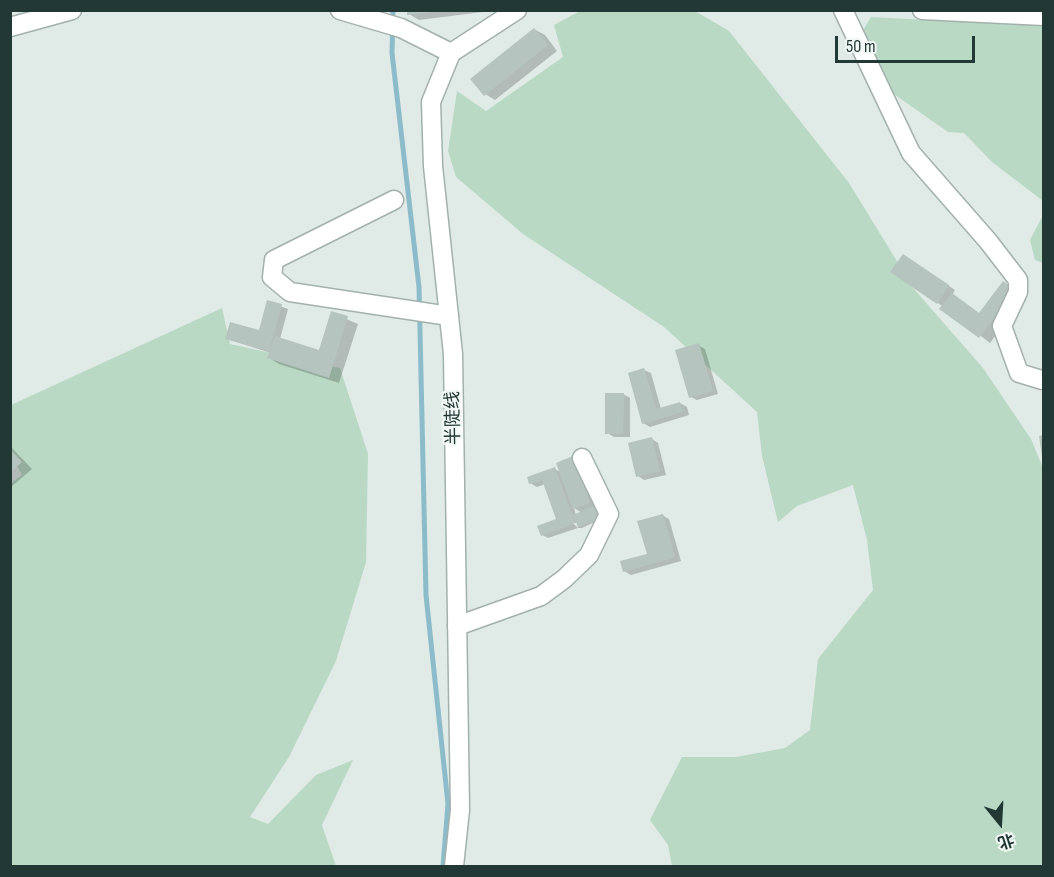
<!DOCTYPE html>
<html>
<head>
<meta charset="utf-8">
<style>
	body { margin:0 }
	#map { position:relative; width:1054px; height:877px; overflow:hidden; background:#e0eae6; font-family:"Sofia Sans Condensed","Noto Sans SC",sans-serif }
	canvas { display:block }
	.frame { position:absolute; inset:0; border:12px solid #223834; pointer-events:none }
	.north { position:absolute; left:970px; top:793px; width:60px; height:60px; -webkit-text-stroke:4px #f0f7f4; paint-order:stroke; rotate:162deg; font-size:16px; font-weight:700; line-height:24px; text-align:center; color:#223834 }
	.north::after { content:''; display:block; margin:auto; width:21px; height:27px; background:#223834; clip-path:polygon(50% 0,100% 100%,50% 72%,0 100%) }
	.scale { position:absolute; left:835px; top:36px; width:140px; height:27px; box-sizing:border-box; border:3px solid #223834; border-top:0; padding-left:8px; font-size:18px; line-height:21px; white-space:nowrap; color:#223834; -webkit-text-stroke:4px #f0f7f4; paint-order:stroke }
</style>
</head>
<body>
<div id="map">
<canvas width="1054" height="877"></canvas>
<div class="frame"></div>
<div class="north">北</div>
<div class="scale">50 m</div>
</div>
<script>
const ctx = document.querySelector('canvas').getContext('2d');
ctx.lineJoin = 'round';
function fill(path, color) { ctx.fillStyle = color; ctx.fill(path, 'evenodd'); }
const shape = rows => new Path2D(rows.map(r => 'M' + r).join(''));
function strokePath(path, color, width, dash) { ctx.strokeStyle = color; ctx.lineWidth = width; ctx.lineCap = dash ? 'butt' : 'round'; ctx.setLineDash(dash || []); ctx.stroke(path); }
function label(font, color, halo, rows, align = 'center') {
  ctx.font = font + ' "Sofia Sans Condensed","Noto Sans SC",sans-serif'; ctx.lineWidth = 4.5; ctx.setLineDash([]); ctx.textBaseline = 'middle'; ctx.strokeStyle = halo; ctx.fillStyle = color; for (const [text, x, y, turn = 0] of rows) {
    ctx.save(); ctx.translate(x, y); ctx.rotate((+turn || 0) * Math.PI / 180); ctx.textAlign = isNaN(turn) ? turn : align; if (halo) ctx.strokeText(text, 0, 0); ctx.fillText(text, 0, 0); ctx.restore();
  }
}
const green = shape([
	[580,11,695,11,729,31,849,183,914,289,983,368,1031,439,1043,468,1043,866,672,866,668,845,650,820,682,757,736,757,785,748,810,730,818,659,873,590,867,540,853,485,797,506,778,522,762,456,757,412,664,327,523,234,456,177,448,151,457,91,486,111,563,57,554,25],
	[871,17,1043,26,1043,201,992,162,964,133,948,132,891,92,857,40],
	[1043,215,1044,263,1043,263,1035,260,1030,240],
	[222,308,230,344,340,368,368,454,366,562,336,661,289,757,250,817,268,824,316,775,353,760,322,825,336,866,11,866,10,484,22,475,11,455,11,405]
]);
const shadow = shape([
	[408,10,499,10,419,20,409,14],
	[534,29,545,35,557,51,495,100,485,94],
	[910,260,955,290,952,295,980,314,1024,297,990,343,938,303],
	[268,302,288,309,280,339,320,352,332,313,358,324,339,383,279,364,269,358,271,353,227,339,260,331],
	[698,345,705,349,718,394,697,400,691,397],
	[644,370,651,373,661,409,680,403,687,407,689,415,650,427,643,423],
	[623,394,630,398,630,437,614,437,607,433],
	[652,439,658,443,666,475,644,480,638,476],
	[10,446,32,469,10,488],
	[573,458,601,519,582,528,578,528,578,523,573,523,578,528,548,538,542,535,558,520,545,484,537,487,530,483,554,469,561,472],
	[574,508,582,513,576,515],
	[662,515,669,519,681,561,631,575,624,571,648,555]
]);
const stream = shape([
	[393,10,392,53,419,287,426,595,448,804,443,866]
]);
const building = shape([
	[407,10,431,10,431,12,407,15],
	[534,28,548,45,484,96,470,79],
	[903,254,949,285,937,304,890,272],
	[1003,281,1015,290,979,338,939,309,952,293,979,313],
	[267,300,282,304,269,351,225,339,230,322,259,330],
	[331,311,348,316,329,378,267,358,275,336,319,350],
	[699,343,713,391,689,398,675,350],
	[644,368,656,409,680,402,683,412,642,424,628,373],
	[605,393,624,393,623,434,605,434],
	[1044,435,1044,457,1042,457,1039,436],
	[652,437,660,471,636,477,628,443],
	[10,449,22,462,10,473],
	[573,456,590,503,573,509,556,463],
	[555,467,575,523,541,536,537,526,556,519,542,480,529,484,527,477],
	[594,506,599,518,578,527,573,515],
	[663,514,675,557,623,572,620,561,647,554,637,521]
]);
const minor = shape([
	[340,10,401,28,451,53],
	[843,10,911,153,988,241,1018,280,1018,292,1002,326,1019,373,1042,380],
	[10,27,72,10],
	[394,200,274,260,272,277,290,292,449,316],
	[457,626,541,596,564,579,589,555,609,514,582,458]
]);
const tertiary = shape([
	[922,10,1044,16],
	[454,866,460,810,453,354,433,166,431,102,451,53,517,10]
]);
const streetNames = [
	["半陡线",454,418,-91]
];
fill(green, '#bad9c5');
fill(shadow, '#0003');
strokePath(stream, '#8cbcca', 5);
fill(building, '#b6c4bf');
strokePath(minor, '#a3b1ad', 21);
strokePath(tertiary, '#a3b1ad', 21);
strokePath(minor, '#fff', 18);
strokePath(tertiary, '#fff', 18);
label('18px', '#223834', '#f0f7f4', streetNames);
</script>
</body>
</html>
